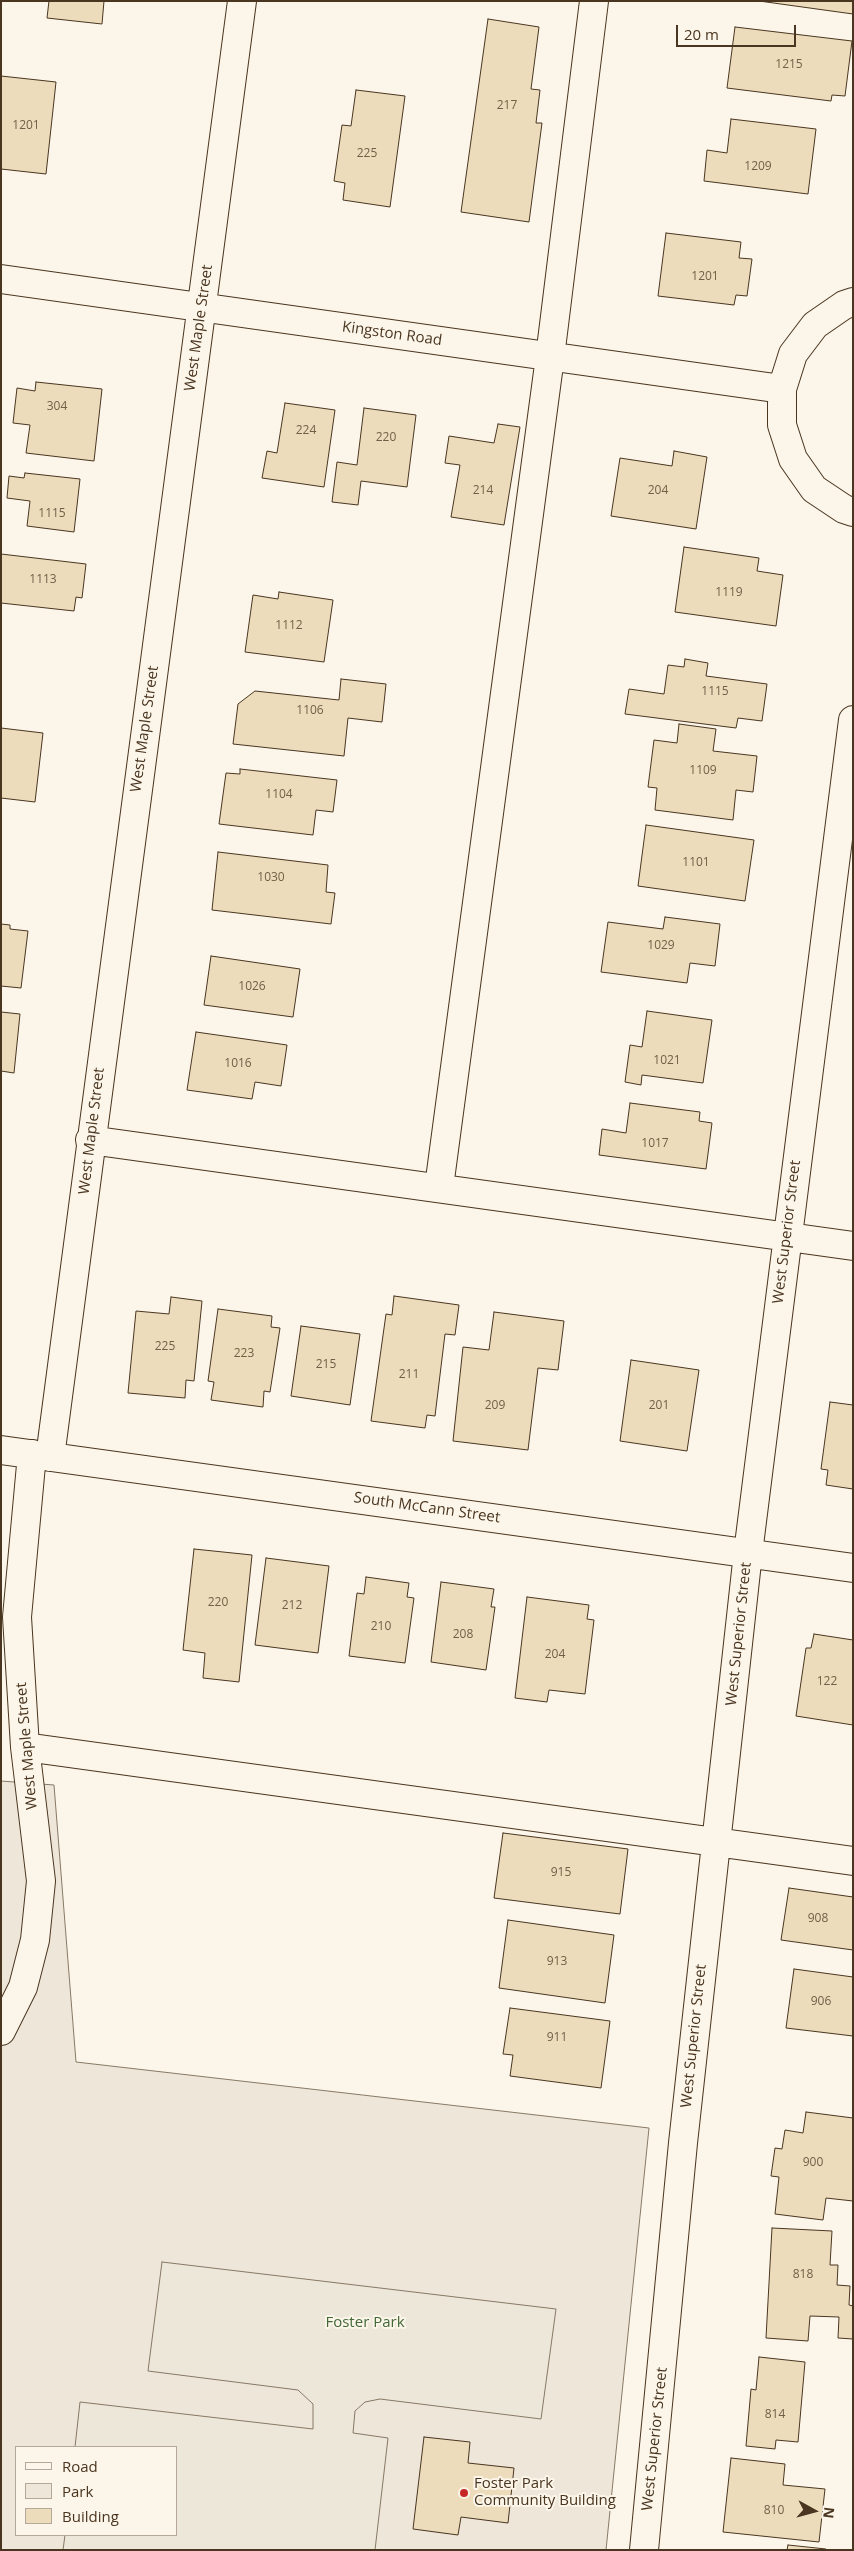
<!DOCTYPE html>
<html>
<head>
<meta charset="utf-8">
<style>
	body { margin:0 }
	#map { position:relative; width:854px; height:2551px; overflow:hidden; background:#fbf6e9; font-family:"Open Sans",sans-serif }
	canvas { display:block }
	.frame { position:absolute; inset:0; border:2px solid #4a3520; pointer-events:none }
	.legend { position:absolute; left:15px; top:2446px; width:162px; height:90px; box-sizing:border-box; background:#fbf6e9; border:1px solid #b4a999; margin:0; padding:6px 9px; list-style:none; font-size:15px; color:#4a3520 }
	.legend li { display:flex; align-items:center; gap:10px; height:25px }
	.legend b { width:25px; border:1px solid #b4a999 }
	.north { position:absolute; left:789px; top:2486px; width:50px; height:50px; -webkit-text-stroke:4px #fbf6e9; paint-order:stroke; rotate:97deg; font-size:14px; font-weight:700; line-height:20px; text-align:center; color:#4a3520 }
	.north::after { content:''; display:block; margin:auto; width:18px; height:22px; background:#4a3520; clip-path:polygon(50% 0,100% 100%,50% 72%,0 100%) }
	.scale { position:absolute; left:676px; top:25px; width:120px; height:22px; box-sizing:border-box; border:2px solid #4a3520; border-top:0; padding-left:6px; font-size:15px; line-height:18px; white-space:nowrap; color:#4a3520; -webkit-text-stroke:4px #fbf6e9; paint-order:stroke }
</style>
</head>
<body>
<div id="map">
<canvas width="854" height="2551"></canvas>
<div class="frame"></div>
<ul class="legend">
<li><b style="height:6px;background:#fbf6e9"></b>Road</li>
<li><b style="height:14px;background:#ede6d9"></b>Park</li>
<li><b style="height:14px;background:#ecdcbc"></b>Building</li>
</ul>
<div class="north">N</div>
<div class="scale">20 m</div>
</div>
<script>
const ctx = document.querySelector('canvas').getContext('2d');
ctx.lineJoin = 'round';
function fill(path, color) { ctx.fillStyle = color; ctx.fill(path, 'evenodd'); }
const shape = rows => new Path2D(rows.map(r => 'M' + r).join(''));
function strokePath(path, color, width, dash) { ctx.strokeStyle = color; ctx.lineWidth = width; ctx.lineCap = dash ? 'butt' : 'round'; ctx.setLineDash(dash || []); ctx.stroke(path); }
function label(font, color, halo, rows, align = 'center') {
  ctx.font = font + ' "Open Sans",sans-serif'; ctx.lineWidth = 4; ctx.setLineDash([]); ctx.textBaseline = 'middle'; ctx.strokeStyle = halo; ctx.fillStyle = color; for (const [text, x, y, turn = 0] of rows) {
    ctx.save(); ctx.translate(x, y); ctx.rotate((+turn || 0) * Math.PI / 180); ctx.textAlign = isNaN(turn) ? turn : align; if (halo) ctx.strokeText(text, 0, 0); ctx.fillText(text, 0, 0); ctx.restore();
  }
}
const green = shape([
	[1,1781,54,1785,76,2062,649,2128,606,2550,1,2550,1,1781],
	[16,2447,176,2447,176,2535,16,2535,16,2447]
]);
const parking = shape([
	[162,2262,556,2309,541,2419,380,2399,365,2402,355,2411,353,2433,388,2438,375,2550,63,2550,65,2535,176,2535,176,2447,75,2447,80,2402,313,2429,313,2404,298,2390,148,2371,162,2262]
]);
const building = shape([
	[49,1,104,1,102,24,47,18,49,1],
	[759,1,853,1,853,14,759,1],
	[488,19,539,27,531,89,540,90,536,123,542,123,529,222,461,212,488,19],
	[735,27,852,41,845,96,832,95,831,101,727,88,735,27],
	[1,76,56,82,46,174,1,169,1,76],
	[356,90,405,96,390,207,343,200,345,183,334,181,342,125,351,126,356,90],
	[731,119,816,129,808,194,704,181,707,150,727,153,731,119],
	[666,233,741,242,739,258,752,259,747,296,736,295,734,305,658,296,666,233],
	[36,382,102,389,94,461,26,453,30,425,13,423,17,388,35,391,36,382],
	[285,403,335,410,324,487,262,478,267,451,277,453,285,403],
	[364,408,416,415,407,487,361,481,358,505,332,502,337,462,357,465,364,408],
	[498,424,520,427,504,525,451,517,460,465,445,463,449,436,494,443,498,424],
	[674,451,707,457,696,529,611,516,620,458,672,466,674,451],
	[25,473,80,479,74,532,27,526,30,501,7,498,9,476,24,478,25,473],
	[684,547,759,558,757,571,783,575,776,626,675,612,684,547],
	[1,554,86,564,82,598,76,597,74,611,1,603,1,554],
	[279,592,333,600,324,662,245,652,253,595,278,599,279,592],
	[685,659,708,663,706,676,767,684,762,721,738,718,736,728,625,714,629,689,664,694,668,665,684,667,685,659],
	[341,679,386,684,382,722,348,718,344,756,233,744,238,704,255,691,339,700,341,679],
	[679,724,716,729,713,751,757,756,753,792,736,790,733,820,655,810,657,788,648,787,654,740,677,743,679,724],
	[1,728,43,733,35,802,1,798,1,728],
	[240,769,337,780,333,812,316,810,313,835,219,824,226,773,240,774,240,769],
	[646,825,754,840,745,901,638,886,646,825],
	[218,852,328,865,326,892,335,893,331,924,212,910,218,852],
	[665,917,720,924,715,966,690,963,687,983,601,972,608,922,663,929,665,917],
	[1,924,10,925,10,929,28,931,21,988,1,986,1,924],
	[211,956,300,969,293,1017,204,1005,211,956],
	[647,1011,712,1020,703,1083,642,1075,641,1085,625,1082,630,1045,642,1047,647,1011],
	[1,1012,20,1014,14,1073,1,1071,1,1012],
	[196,1032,287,1045,281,1086,255,1082,252,1099,187,1090,196,1032],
	[630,1103,700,1112,699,1121,712,1123,706,1169,599,1155,602,1129,626,1133,630,1103],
	[394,1296,459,1305,455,1335,445,1334,435,1416,427,1415,425,1428,371,1421,386,1314,392,1315,394,1296],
	[171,1297,202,1301,194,1381,186,1380,185,1398,128,1393,136,1311,169,1314,171,1297],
	[218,1309,272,1316,271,1327,280,1328,270,1392,264,1391,263,1407,211,1400,214,1382,208,1381,218,1309],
	[494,1312,564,1321,558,1370,538,1368,528,1450,453,1441,463,1347,489,1350,494,1312],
	[301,1326,360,1334,350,1405,291,1396,301,1326],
	[631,1360,699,1370,687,1451,620,1441,631,1360],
	[830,1402,853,1405,853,1489,826,1485,828,1470,821,1469,830,1402],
	[194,1549,252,1555,239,1682,203,1678,205,1653,183,1650,194,1549],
	[266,1558,329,1566,318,1653,255,1645,266,1558],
	[366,1577,409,1583,407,1597,414,1598,405,1663,349,1656,357,1593,364,1594,366,1577],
	[441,1582,494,1589,491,1607,495,1607,486,1670,431,1662,441,1582],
	[527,1597,589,1605,587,1619,594,1620,585,1694,549,1690,547,1702,515,1698,527,1597],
	[814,1634,853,1640,853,1725,796,1716,806,1648,811,1648,814,1634],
	[503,1833,628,1849,620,1914,494,1898,503,1833],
	[789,1888,853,1897,853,1950,781,1940,789,1888],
	[508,1920,614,1935,605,2003,499,1988,508,1920],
	[794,1969,853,1977,853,2036,786,2028,794,1969],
	[510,2008,610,2021,601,2088,510,2076,513,2055,503,2054,510,2008],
	[806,2112,853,2118,853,2201,826,2198,823,2220,775,2214,779,2177,771,2176,775,2148,782,2149,785,2130,803,2133,806,2112],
	[772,2228,832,2231,830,2265,838,2265,837,2285,850,2286,849,2305,853,2306,853,2339,838,2338,839,2317,810,2316,808,2341,766,2338,772,2228],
	[759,2357,805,2362,798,2442,776,2440,775,2449,746,2446,751,2389,756,2390,759,2357],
	[424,2437,470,2442,468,2463,514,2468,508,2523,461,2517,458,2535,413,2529,424,2437],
	[731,2458,785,2464,783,2485,825,2489,819,2542,723,2532,731,2458],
	[788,2545,826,2549,826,2550,787,2550,788,2545]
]);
const minor = shape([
	[1,279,782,389],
	[853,302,844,305,815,325,793,354,782,389,782,425,793,459,814,489,844,509,853,512],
	[90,1140,853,1246],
	[439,1187,550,357,594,1],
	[1,1450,853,1568],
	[50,1457,242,1],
	[25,1747,853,1861],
	[1,2031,23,1987,35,1940,41,1881,25,1747,17,1617,32,1454],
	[644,2550,683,2143,748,1553,853,720]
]);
const markers = [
	[464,2493,5,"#c62828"]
];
const numberNames = [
	["1215",789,65],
	["217",507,106],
	["1201",26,126],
	["225",367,154],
	["1209",758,167],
	["1201",705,277],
	["304",57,407],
	["224",306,431],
	["220",386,438],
	["214",483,491],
	["204",658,491],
	["1115",52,514],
	["1113",43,580],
	["1119",729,593],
	["1112",289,626],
	["1115",715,692],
	["1106",310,711],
	["1109",703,771],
	["1104",279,795],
	["1101",696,863],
	["1030",271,878],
	["1029",661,946],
	["1026",252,987],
	["1021",667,1061],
	["1016",238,1064],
	["1017",655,1144],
	["225",165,1347],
	["223",244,1354],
	["215",326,1365],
	["211",409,1375],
	["209",495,1406],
	["201",659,1406],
	["220",218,1603],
	["212",292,1606],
	["210",381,1627],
	["208",463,1635],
	["204",555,1655],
	["122",827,1682],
	["915",561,1873],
	["908",818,1919],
	["913",557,1962],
	["906",821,2002],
	["911",557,2038],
	["900",813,2163],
	["818",803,2275],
	["814",775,2415],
	["810",774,2511]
];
const streetNames = [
	["West Maple Street",199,328,-82],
	["Kingston Road",392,334,8],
	["West Maple Street",145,729,-82],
	["West Maple Street",92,1131,-83],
	["West Superior Street",787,1232,-83],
	["South McCann Street",427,1508,8],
	["West Superior Street",739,1634,-84],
	["West Maple Street",27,1746,-95],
	["West Superior Street",694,2036,-84],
	["West Superior Street",655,2439,-84]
];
const parkNames = [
	["Foster Park",365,2323]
];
const poiNames = [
	["Foster Park",474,2484],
	["Community Building",474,2501]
];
fill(green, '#ede6d9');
strokePath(green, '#887966', 1);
fill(parking, '#ede7d9');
strokePath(parking, '#887966', 1);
fill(building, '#ecdcbc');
strokePath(building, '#4a3520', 1);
strokePath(minor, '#4a3520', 30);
strokePath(minor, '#fbf6e9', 28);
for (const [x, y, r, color] of markers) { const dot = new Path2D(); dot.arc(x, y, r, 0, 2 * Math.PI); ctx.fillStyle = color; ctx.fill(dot); strokePath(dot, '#fbf6e9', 2); }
label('12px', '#725f47', null, numberNames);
label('15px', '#4a3520', '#fbf6e9', streetNames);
label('15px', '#436837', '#fbf6e9', parkNames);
label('15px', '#4a3520', '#fbf6e9', poiNames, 'left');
</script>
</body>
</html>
